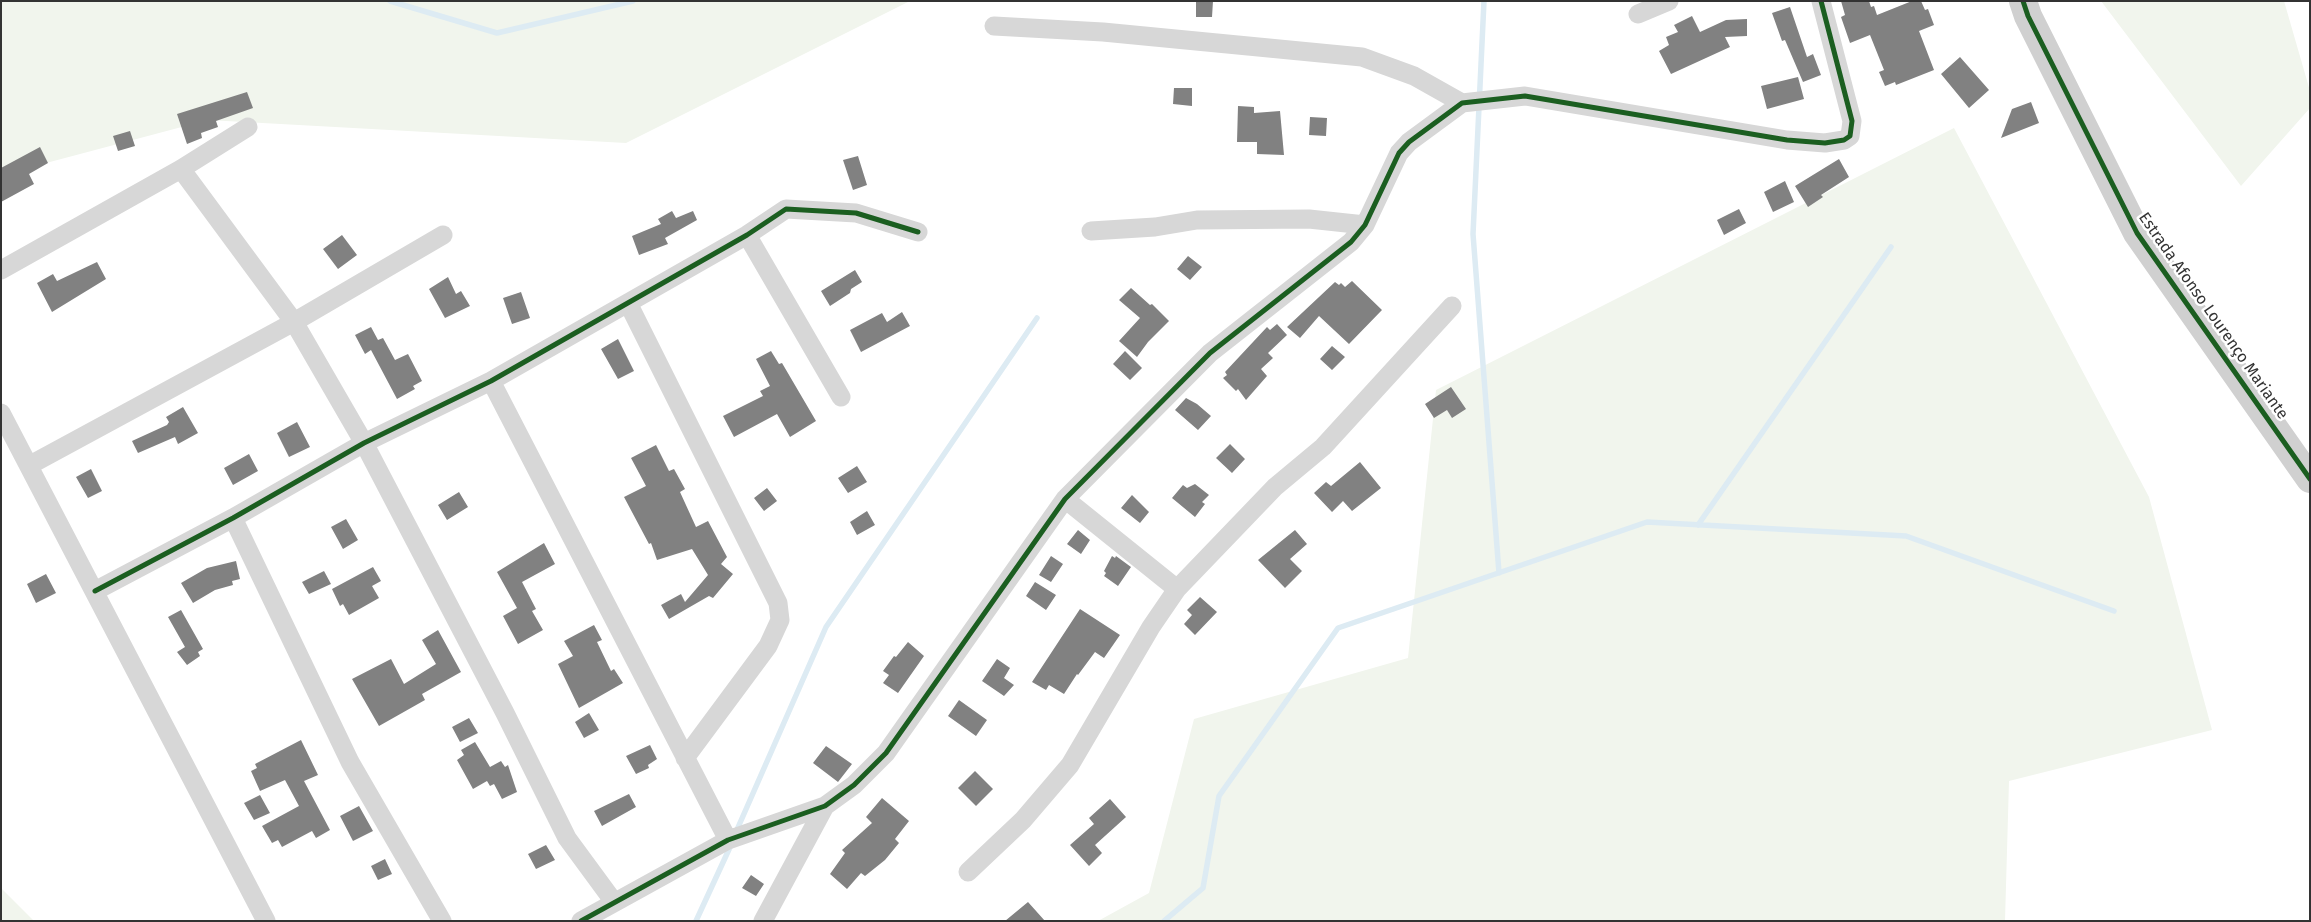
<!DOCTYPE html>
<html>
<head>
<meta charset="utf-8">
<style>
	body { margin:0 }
	#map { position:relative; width:2311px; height:922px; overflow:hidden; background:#fff; font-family:"Fira Sans",sans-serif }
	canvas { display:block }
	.frame { position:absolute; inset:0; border:2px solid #333; pointer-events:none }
</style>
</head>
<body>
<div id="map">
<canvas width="2311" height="922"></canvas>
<div class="frame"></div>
</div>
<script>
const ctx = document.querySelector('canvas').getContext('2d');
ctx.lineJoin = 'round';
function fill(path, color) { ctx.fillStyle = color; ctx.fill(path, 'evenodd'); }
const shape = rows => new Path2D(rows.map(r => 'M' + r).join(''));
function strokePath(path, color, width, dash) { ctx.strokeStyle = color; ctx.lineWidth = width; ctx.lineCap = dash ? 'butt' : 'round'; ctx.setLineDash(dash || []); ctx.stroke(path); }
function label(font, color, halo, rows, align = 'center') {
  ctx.font = font + ' "Fira Sans",sans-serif'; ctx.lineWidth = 5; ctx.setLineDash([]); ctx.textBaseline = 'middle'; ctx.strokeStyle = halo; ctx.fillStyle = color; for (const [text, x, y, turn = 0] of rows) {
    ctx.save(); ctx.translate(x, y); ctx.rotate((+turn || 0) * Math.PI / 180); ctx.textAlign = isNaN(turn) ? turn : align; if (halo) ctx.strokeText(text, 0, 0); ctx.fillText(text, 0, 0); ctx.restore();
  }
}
const green = shape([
	[1,1,910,1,626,143,208,120,1,175],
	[2101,1,2284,1,2310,91,2310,108,2241,186],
	[1954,128,2149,497,2212,730,2009,781,2005,921,1098,921,1149,893,1194,719,1408,658,1436,390],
	[1,888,34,921,1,921]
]);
const stream = shape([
	[390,1,497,33,633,1],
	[1484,1,1473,234,1499,573],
	[1698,525,1891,247],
	[736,832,826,627,1037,318],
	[696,921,731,845],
	[1164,921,1203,888,1219,796,1338,628,1647,522,1906,536,2114,611]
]);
const building = shape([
	[1196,1,1213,1,1212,17,1196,17],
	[1841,1,1869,1,1871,7,1874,6,1877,15,1912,1,1921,1,1925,10,1928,9,1934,25,1919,31,1934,70,1896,85,1895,82,1885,86,1879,72,1884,70,1870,35,1850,43,1841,17,1845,15],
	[1790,7,1807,57,1813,54,1821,75,1803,82,1785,40,1782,41,1772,13],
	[1692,16,1700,32,1726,20,1747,19,1747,36,1725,37,1730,47,1671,74,1659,51,1669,45,1666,37,1678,32,1674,25],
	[1960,57,1989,90,1969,108,1941,74],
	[1798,77,1804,99,1767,109,1761,86],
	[1174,88,1192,88,1192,106,1173,104],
	[247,92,253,108,216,121,218,127,201,133,202,138,187,144,177,114],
	[2031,102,2039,123,2001,138,2012,109],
	[1238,106,1254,107,1254,113,1280,111,1284,155,1257,154,1257,142,1237,142],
	[1310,117,1327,118,1326,136,1309,135],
	[130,131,135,146,118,151,113,136],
	[40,147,48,163,29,174,34,184,1,202,1,168],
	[858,156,867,185,853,190,843,160],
	[1839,159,1849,177,1821,195,1823,197,1808,207,1795,186],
	[1785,181,1794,202,1773,212,1764,192],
	[1739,209,1746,223,1724,235,1717,220],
	[672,211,676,218,693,211,697,220,665,238,668,244,639,255,632,236,661,224,658,219],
	[342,235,357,255,338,269,323,249],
	[1188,256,1202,267,1190,280,1177,269],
	[97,262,106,279,52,312,37,283,53,274,57,281],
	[855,270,862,282,851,289,850,293,830,306,821,291],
	[448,277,456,294,461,291,470,306,445,318,429,289],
	[1352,281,1382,310,1349,344,1319,316,1300,338,1287,327,1335,282,1339,285,1341,283,1345,287],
	[1131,288,1150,305,1152,304,1169,321,1148,342,1137,357,1119,341,1140,318,1119,300],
	[521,292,530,318,512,324,503,298],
	[902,312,910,326,861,352,850,330,882,313,887,322],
	[1277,324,1287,335,1268,353,1273,358,1261,369,1267,376,1246,400,1238,389,1236,391,1223,378,1227,375,1225,372,1267,327,1270,330],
	[371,327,378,340,383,338,395,360,408,354,422,381,413,386,415,389,397,399,371,350,365,354,355,335],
	[618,339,634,371,618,379,601,349],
	[1332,346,1345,357,1332,370,1320,359],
	[771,351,779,364,782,363,816,421,790,437,777,414,734,437,723,416,763,396,760,391,770,386,756,359],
	[1125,351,1142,368,1130,380,1113,364],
	[1451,387,1466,409,1452,418,1447,410,1434,418,1425,404],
	[1186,398,1197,404,1211,416,1198,430,1175,410],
	[183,407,198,433,178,444,175,437,138,453,132,441,167,425,169,422,166,417],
	[297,422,310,447,289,457,277,433],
	[1230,444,1245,459,1232,473,1216,458],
	[656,445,669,471,674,469,685,489,680,492,696,527,708,521,727,557,721,564,733,574,713,598,709,596,669,619,661,605,681,594,685,602,708,575,692,549,657,560,651,543,649,544,624,497,646,486,631,458],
	[249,454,258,471,233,485,224,468],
	[1360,462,1381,488,1352,511,1343,501,1332,512,1314,493,1326,482,1331,486],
	[857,466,867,482,848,493,838,478],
	[91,469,102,491,88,498,76,477],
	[1195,484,1209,495,1202,502,1205,504,1195,517,1172,498,1183,485,1187,488],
	[767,488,777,501,764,511,754,498],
	[459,492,468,507,447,520,438,505],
	[1132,495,1149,512,1140,523,1121,508],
	[867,511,875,525,857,535,850,522],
	[346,519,358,540,343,549,331,527],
	[1078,530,1090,540,1081,554,1067,544],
	[1295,530,1307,544,1290,559,1302,571,1285,588,1258,560],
	[544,543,555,564,522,582,536,609,532,611,543,630,518,644,503,616,517,608,497,572],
	[1051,556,1063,564,1051,582,1039,575],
	[1112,556,1115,558,1116,556,1131,567,1118,586,1104,576,1106,573,1104,571],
	[236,561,240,579,232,581,233,585,215,590,193,603,181,583,207,568],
	[373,567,381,581,372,586,379,598,349,615,343,604,340,606,332,589],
	[324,571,331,584,309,594,302,582],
	[46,574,56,593,36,603,27,584],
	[1035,582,1056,595,1046,610,1026,596],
	[1200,597,1217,612,1195,635,1184,624,1192,615,1187,610],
	[1080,609,1120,635,1104,658,1095,652,1078,675,1077,674,1064,694,1049,685,1046,690,1032,682],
	[181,610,203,649,198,652,200,656,187,665,177,652,185,647,168,617],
	[594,625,602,640,597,642,611,671,614,669,623,683,579,708,558,664,573,656,564,641],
	[438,630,461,672,422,694,425,700,379,726,352,679,391,659,404,684,436,664,422,640],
	[908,642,924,656,898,693,883,683,889,675,883,671,894,656,896,657],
	[997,659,1010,668,1004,678,1014,685,1004,696,982,681],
	[959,700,987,720,976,736,948,716],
	[589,713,599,730,584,738,575,722],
	[469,718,478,733,460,742,452,727],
	[301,740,318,775,304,781,330,830,316,838,312,831,282,847,278,840,272,843,262,826,299,806,285,780,260,791,251,771,257,768,255,764],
	[475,742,490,767,501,761,505,767,508,765,517,792,502,799,494,784,490,786,487,781,473,789,457,760,464,755,461,750],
	[650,745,657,759,648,765,649,768,636,774,626,756],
	[826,746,852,764,838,782,813,763],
	[975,771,993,789,976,806,958,788],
	[629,794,636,807,602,826,594,811],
	[260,795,270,813,254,820,244,803],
	[882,798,909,821,895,839,899,843,885,860,865,876,861,873,847,889,830,874,845,853,842,850,872,823,866,817],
	[1110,799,1126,817,1095,845,1102,853,1089,866,1070,845,1094,824,1089,818],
	[359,806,373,831,353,841,340,816],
	[546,845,555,860,536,869,528,854],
	[385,859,392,874,378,880,371,866],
	[751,875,764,884,756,896,742,888],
	[1028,902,1045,921,1005,921]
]);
const street = shape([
	[1638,14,1669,1],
	[994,26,1103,32,1362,57,1414,76,1462,103],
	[181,169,294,322,364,443,505,713,567,838,614,902],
	[1091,231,1155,227,1197,220,1309,219,1365,225],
	[747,235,841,397],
	[1,270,181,169,248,127],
	[628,303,778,603,780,620,768,646,685,758],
	[491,381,728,840],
	[1,413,266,921],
	[30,465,294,322,443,235],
	[1065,499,1177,589],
	[233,518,350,762,442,921],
	[95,591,233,518,364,443,491,381,747,235,786,209,856,213,918,232],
	[968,872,1023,820,1070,765,1151,627,1177,589,1275,487,1323,447,1452,306],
	[581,921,728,840,825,806,854,785,886,753,1065,499,1210,353,1351,242,1365,225,1399,153,1409,142,1462,103,1525,96,1787,140,1825,143,1844,140,1850,136,1852,121,1821,1],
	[763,921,825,806]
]);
const secondary = shape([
	[2023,1,2028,16,2137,233,2310,479]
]);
const cycleway = shape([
	[2023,1,2028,16,2137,233,2310,479],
	[95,591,233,518,364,443,491,381,747,235,786,209,856,213,918,232],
	[581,921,728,840,825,806,854,785,886,753,1065,499,1210,353,1351,242,1365,225,1399,153,1409,142,1462,103,1525,96,1787,140,1825,143,1844,140,1850,136,1852,121,1821,1]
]);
const streetNames = [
	["Estrada Afonso Lourenço Mariante",2213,316,55]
];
fill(green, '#f1f5ed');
strokePath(stream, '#ddebf3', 5.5);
fill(building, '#818181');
strokePath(street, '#d7d7d7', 19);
strokePath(secondary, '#d0d0d0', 28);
strokePath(cycleway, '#1b5e20', 5);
label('16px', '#333', '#fff', streetNames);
</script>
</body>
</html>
